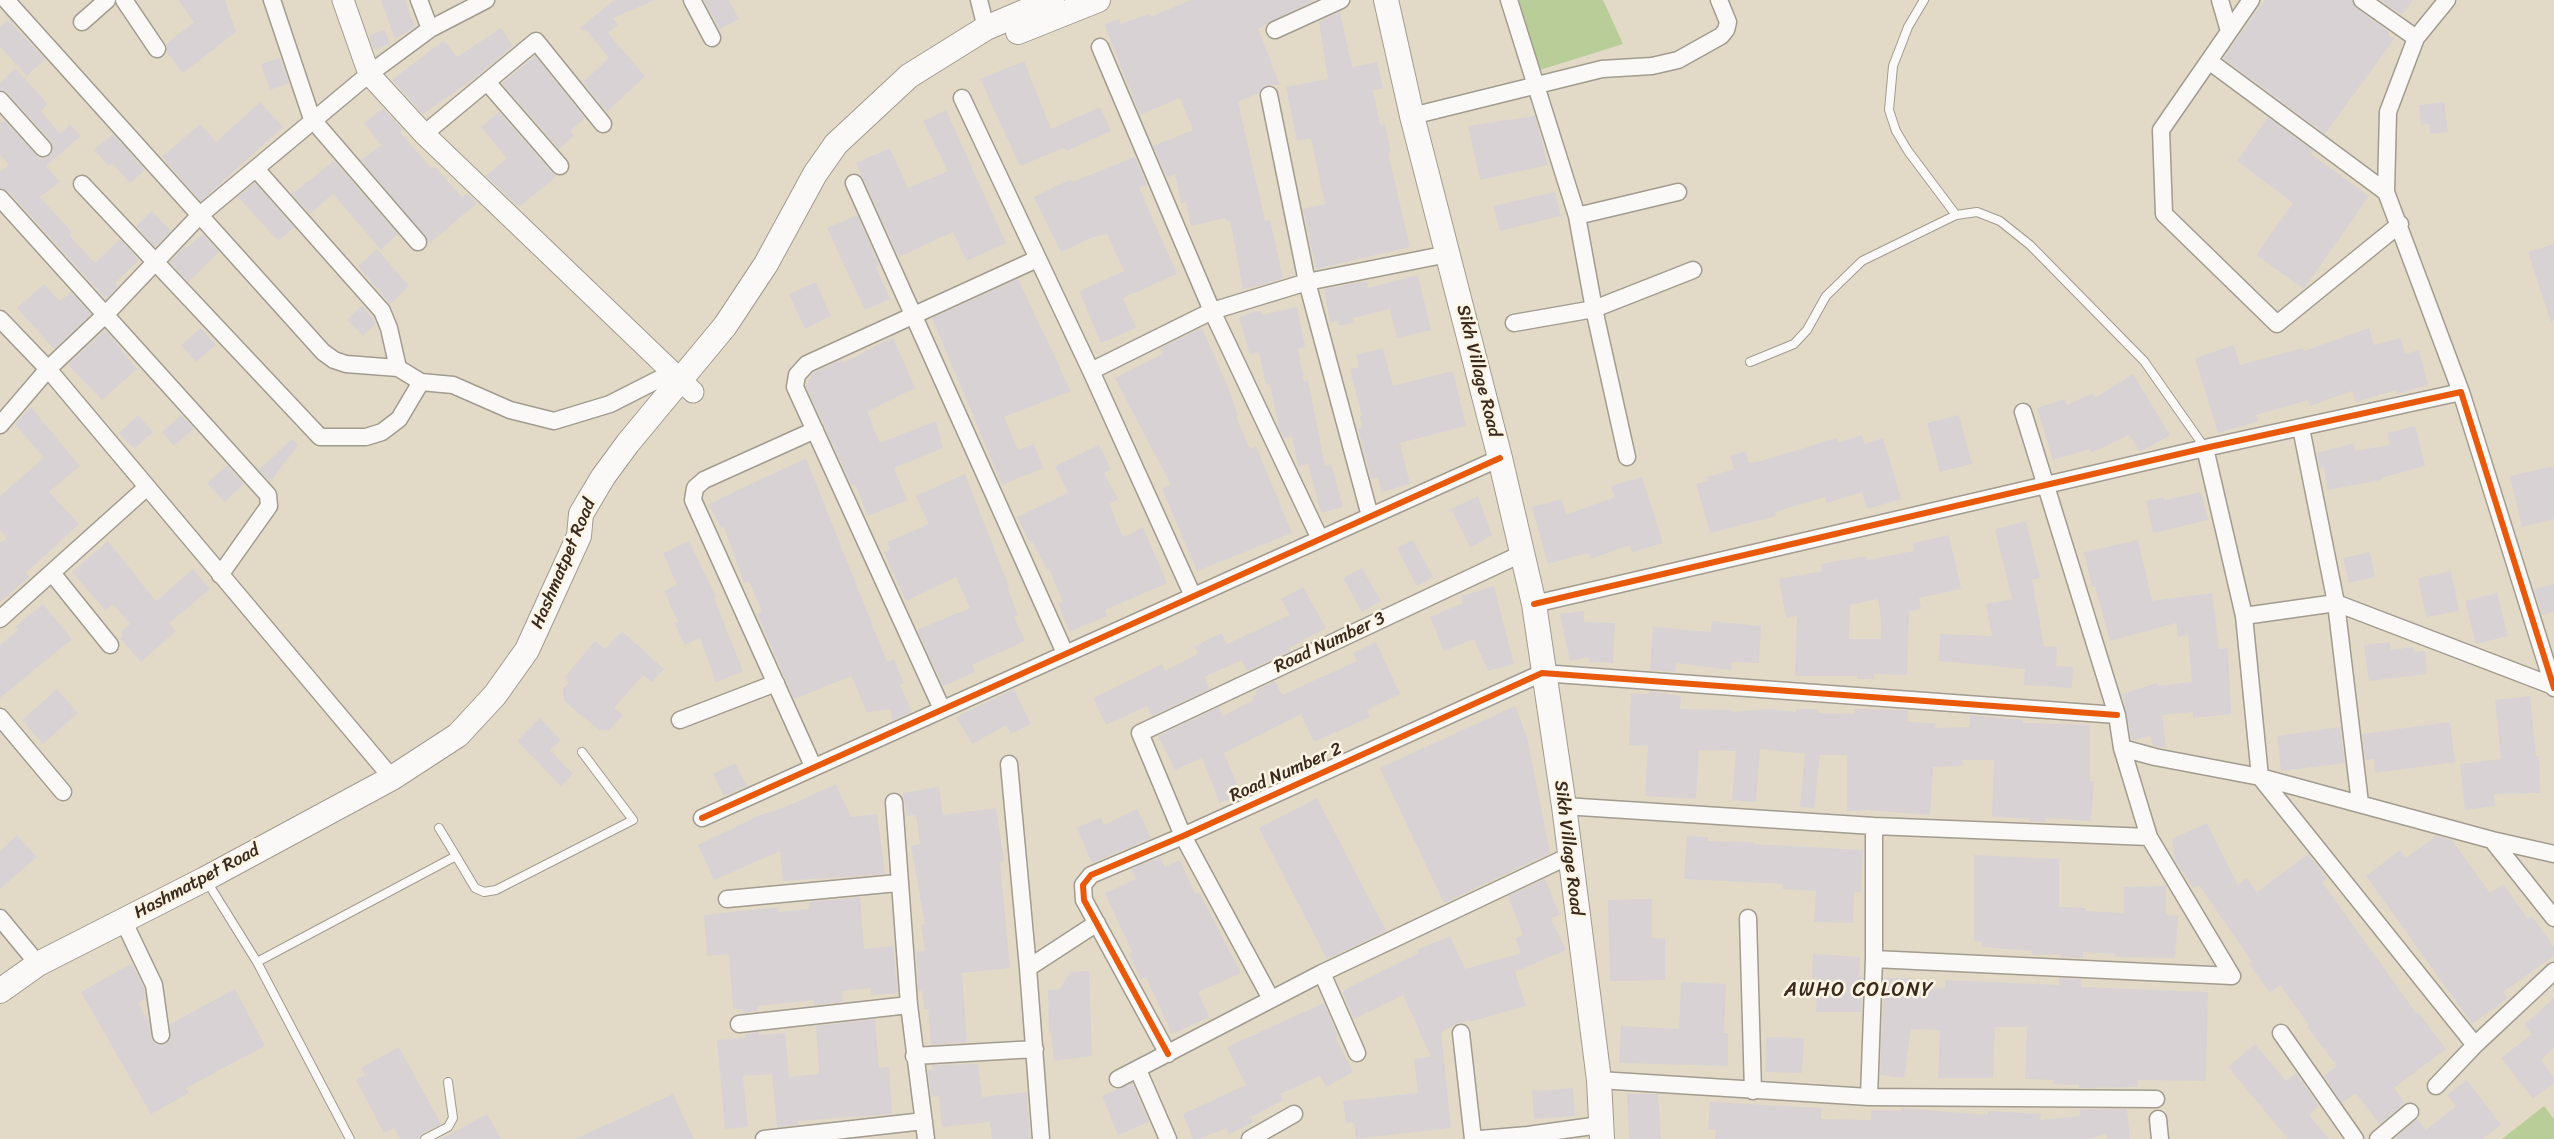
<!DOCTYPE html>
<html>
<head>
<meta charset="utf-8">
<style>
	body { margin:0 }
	canvas { display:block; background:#e2dac7 }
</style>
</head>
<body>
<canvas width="2554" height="1139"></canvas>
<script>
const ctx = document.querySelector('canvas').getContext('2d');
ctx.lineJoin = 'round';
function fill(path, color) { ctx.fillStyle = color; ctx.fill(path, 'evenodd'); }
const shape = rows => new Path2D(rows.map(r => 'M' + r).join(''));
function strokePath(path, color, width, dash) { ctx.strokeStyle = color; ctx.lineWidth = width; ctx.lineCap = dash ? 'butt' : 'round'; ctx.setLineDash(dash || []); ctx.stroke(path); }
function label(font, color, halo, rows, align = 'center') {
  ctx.font = font + ' Sriracha,sans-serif'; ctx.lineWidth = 5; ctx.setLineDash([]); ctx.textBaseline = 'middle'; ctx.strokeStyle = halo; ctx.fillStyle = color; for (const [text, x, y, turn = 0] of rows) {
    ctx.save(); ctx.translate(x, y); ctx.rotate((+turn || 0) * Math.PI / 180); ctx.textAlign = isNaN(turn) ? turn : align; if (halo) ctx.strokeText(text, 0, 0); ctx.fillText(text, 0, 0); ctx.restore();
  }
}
const green = shape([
	[1519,0,1603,0,1623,44,1540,70],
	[2544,1106,2554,1119,2554,1139,2502,1139]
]);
const building = shape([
	[178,0,225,0,236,32,183,73,167,53,166,44,194,22],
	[381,0,405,0,415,27,395,39],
	[614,0,655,0,613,18,618,25,608,33,645,76,607,112,583,82,609,58,586,30,582,31,580,28],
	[704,0,729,0,739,19,719,29],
	[1191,0,1316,0,1258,29,1280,85,1266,85,1259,93,1238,102,1265,221,1270,220,1283,278,1266,284,1243,289,1230,220,1226,221,1225,218,1191,226,1186,202,1181,203,1175,174,1167,177,1153,146,1193,130,1180,98,1140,115,1104,24,1119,19,1121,24,1149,14,1150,17],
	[2265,0,2352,0,2356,8,2390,33,2388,35,2394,39,2325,134,2223,58],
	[2380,0,2413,0,2402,15],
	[1340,12,1352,67,1377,62,1383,88,1373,90,1380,125,1385,124,1391,152,1388,153,1410,247,1316,269,1303,209,1325,204,1311,138,1297,141,1286,87,1328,79,1319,22],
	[8,20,45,59,27,76,0,47,0,27],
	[501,28,513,46,472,80,423,114,392,80,444,40,457,57],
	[385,30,390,44,374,50,369,35],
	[535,56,585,118,570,131,574,136,559,149,502,83],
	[280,58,289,83,270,90,261,64],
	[1024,61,1051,129,1100,107,1111,131,1066,151,1064,148,1020,166,980,79],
	[15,68,48,104,41,111,60,134,70,124,81,136,46,166,60,182,40,197,72,232,69,235,95,263,120,239,139,260,115,283,118,286,106,299,8,191,0,188,0,172,9,165,0,155,0,124,4,120,39,158,46,158,53,151,51,141,8,93,0,90,0,83],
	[260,102,283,127,201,201,162,157,200,124,216,142],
	[2444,102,2448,132,2430,134,2429,124,2421,125,2419,105],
	[383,108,403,130,400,132,431,168,434,166,462,197,467,193,477,203,430,243,361,160,381,145,364,123],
	[946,110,1006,243,966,261,953,232,899,257,856,163,890,148,908,188,948,171,923,121],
	[499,112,556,177,519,207,486,176,507,158,481,127],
	[1535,116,1548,165,1480,180,1468,126],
	[2268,117,2313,151,2312,155,2369,196,2304,289,2256,255,2293,203,2237,161],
	[113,134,145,170,130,183,112,163,109,166,94,150],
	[1135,157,1147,185,1139,188,1177,274,1123,298,1136,328,1101,343,1079,291,1124,271,1107,234,1094,237,1061,252,1034,197,1071,179,1072,182],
	[334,161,398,234,381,250,333,194,310,214,292,194],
	[255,183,294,227,278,241,238,197],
	[1555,192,1561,216,1500,231,1493,206],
	[152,211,171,231,155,247,136,226],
	[857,215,879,265,876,267,890,299,865,310,827,228],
	[203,234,219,252,188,282,170,262,185,246,187,248],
	[2554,244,2554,321,2551,322,2528,252],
	[377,249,409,286,390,304,358,266],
	[1418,275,1431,330,1397,338,1390,309,1353,318,1354,323,1339,326,1338,321,1330,322,1324,289,1367,281,1368,288],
	[1018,279,1071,391,1004,417,1018,450,1034,444,1043,468,1002,485,932,318],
	[816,282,831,316,805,329,789,294],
	[44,284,60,301,71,292,91,314,54,349,17,308],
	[362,305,376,323,363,336,347,320],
	[1297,307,1305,347,1298,349,1304,381,1308,380,1325,466,1331,464,1343,507,1321,513,1308,464,1298,466,1292,436,1284,438,1279,428,1270,384,1266,385,1259,352,1250,355,1239,317,1261,310,1262,315],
	[201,328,216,345,196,362,181,345],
	[1202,328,1228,387,1238,415,1236,416,1250,449,1256,446,1292,533,1197,571,1162,489,1171,485,1115,378,1163,354,1160,348],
	[2369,328,2374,345,2401,338,2405,354,2419,350,2428,385,2397,394,2396,390,2356,402,2352,391,2310,406,2308,400,2256,415,2258,421,2218,433,2195,358,2234,345,2240,365,2303,348,2304,351],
	[105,330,137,369,102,400,68,365],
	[893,337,915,388,867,412,880,443,936,421,943,448,894,468,907,500,868,516,855,484,852,486,806,386,813,373,841,360,843,363],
	[1383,348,1393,386,1453,371,1466,426,1400,443,1410,484,1381,492,1378,477,1371,479,1358,429,1362,428,1360,416,1362,416,1350,369,1359,367,1356,355],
	[2133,374,2170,435,2140,452,2129,435,2091,453,2089,449,2053,460,2037,408,2065,399,2067,405,2093,393,2095,398],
	[31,407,80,466,49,492,79,524,26,573,29,577,0,602,0,543,7,538,0,530,0,496,44,458,15,424],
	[138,415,153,432,134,449,119,433],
	[181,415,194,429,174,446,162,432],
	[1959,415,1972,464,1940,472,1927,423],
	[2415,426,2425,466,2381,478,2381,480,2328,490,2324,467,2320,468,2317,453,2354,443,2355,451,2390,445,2387,433],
	[1862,435,1865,444,1883,438,1901,499,1867,509,1862,492,1827,503,1825,497,1775,512,1776,516,1710,533,1696,484,1708,481,1707,477,1734,469,1730,456,1746,451,1749,463,1761,461,1837,438,1838,443],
	[292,439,298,445,270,482,259,470],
	[1099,445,1111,470,1104,473,1118,499,1109,504,1123,537,1143,527,1167,583,1105,610,1107,616,1069,632,1058,604,1063,602,1049,569,1047,570,1032,541,1030,543,1017,517,1068,493,1055,466],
	[806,458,887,662,894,659,904,683,900,685,912,712,892,721,891,709,867,712,851,676,794,699,757,614,762,612,749,581,744,583,724,527,721,528,709,504],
	[227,465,244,484,224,502,207,483],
	[2554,466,2554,519,2522,527,2510,476],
	[965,474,1009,587,1007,587,1018,615,1014,617,1025,641,972,665,975,672,943,686,917,630,970,608,956,577,906,601,884,552,890,550,887,542,929,524,916,496],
	[1642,477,1663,543,1632,552,1630,545,1590,559,1588,553,1548,564,1532,507,1562,499,1566,515,1615,497,1611,486],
	[2201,492,2208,520,2153,533,2146,501,2164,497,2165,500],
	[1478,496,1492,535,1470,548,1451,509],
	[2026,521,2040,578,2032,580,2044,646,2057,647,2056,666,2073,667,2072,688,2024,685,2025,669,1939,661,1940,634,1992,636,1986,604,2012,599,1995,529],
	[1949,535,1961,589,1919,598,1921,609,1909,611,1907,675,1874,674,1874,679,1857,679,1857,676,1795,676,1797,616,1786,618,1779,579,1822,571,1821,564,1866,556,1867,560,1914,551,1913,543],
	[1878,599,1881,619,1881,639,1849,639,1850,605],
	[1413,540,1433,577,1417,586,1397,548],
	[2138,540,2152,601,2212,593,2219,649,2228,648,2231,714,2193,718,2193,712,2162,715,2166,748,2153,746,2150,736,2132,740,2122,694,2157,683,2158,686,2192,682,2188,635,2178,637,2176,623,2110,641,2095,586,2092,587,2084,552],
	[108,541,156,601,193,569,210,589,169,623,176,631,141,662,120,638,123,636,121,632,130,624,113,604,105,610,72,572],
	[689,541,716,597,714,598,743,671,716,682,700,638,685,645,674,623,678,622,664,591,677,585,663,553],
	[2370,552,2375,577,2349,583,2343,558],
	[1362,568,1381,601,1362,612,1343,578],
	[2451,571,2459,611,2426,617,2418,578],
	[2554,584,2554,612,2542,615,2534,589],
	[1494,586,1514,664,1488,671,1474,639,1444,651,1430,617,1463,603,1461,596],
	[1303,587,1326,628,1289,648,1290,651,1247,671,1242,660,1204,677,1210,689,1152,716,1147,706,1106,725,1093,698,1162,664,1165,671,1198,654,1195,646,1222,633,1227,644,1290,615,1281,599],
	[2497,593,2508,636,2476,644,2465,601],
	[43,604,72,639,0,698,0,645,18,630,15,627],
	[1584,611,1584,622,1615,623,1613,663,1589,662,1589,657,1570,661,1560,614],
	[1712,621,1761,626,1759,663,1732,662,1731,670,1676,663,1675,672,1650,670,1653,627,1711,632],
	[622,631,664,669,652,682,643,675,614,708,623,715,609,730,599,730,564,701,563,689,569,682,564,678,595,641,605,649],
	[1376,642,1400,694,1367,710,1370,717,1314,742,1301,714,1224,753,1241,794,1220,803,1202,758,1175,770,1158,736,1219,707,1223,716,1254,700,1252,697,1257,694,1256,690,1275,681,1282,695,1357,661,1353,653],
	[2390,642,2391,650,2413,647,2414,652,2425,651,2427,674,2369,681,2364,645],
	[57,689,78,713,43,744,22,720],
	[1014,689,1031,724,1011,734,1006,725,972,744,956,717],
	[1649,691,1681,696,1680,709,1733,710,1732,712,1768,709,1796,712,1796,709,1818,709,1818,713,1855,714,1855,709,1908,710,1908,722,1936,723,1935,728,1970,727,1970,715,2023,720,2023,723,2090,725,2090,781,2094,781,2091,821,2045,818,2045,822,2029,822,2029,818,1992,817,1994,760,1962,760,1963,766,1933,767,1930,815,1869,810,1847,811,1847,755,1820,755,1814,808,1800,807,1805,754,1760,749,1756,802,1732,800,1736,751,1699,750,1696,799,1645,796,1648,746,1629,745,1631,694,1649,694],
	[2530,696,2536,756,2539,756,2540,793,2494,794,2495,806,2465,810,2460,764,2501,759,2495,700],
	[1515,706,1527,737,1550,853,1444,903,1380,768],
	[540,718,561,740,550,750,573,774,561,786,517,741],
	[2450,722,2455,762,2375,773,2374,759,2365,760,2362,734],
	[2340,727,2345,763,2281,771,2277,736],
	[735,763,747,786,724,796,713,774],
	[836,784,851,817,877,814,885,874,783,881,780,851,714,880,698,845,758,816,783,808],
	[939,787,943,815,996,808,1004,861,1000,862,1010,968,962,973,967,1042,931,1045,928,1009,924,1009,922,991,918,991,916,952,925,951,921,925,925,924,911,846,920,844,916,815,907,816,903,793],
	[1317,798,1386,931,1327,959,1259,828],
	[1137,809,1151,838,1092,863,1077,828,1101,817,1104,825],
	[2207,823,2238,885,2247,878,2257,892,2308,854,2327,878,2322,882,2416,1013,2418,1012,2446,1049,2394,1088,2405,1103,2379,1124,2356,1093,2342,1103,2324,1076,2337,1066,2307,1027,2309,1025,2280,985,2270,993,2249,964,2252,962,2199,885,2193,888,2175,860,2172,839],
	[17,835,37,857,0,889,0,851],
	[1687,836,1708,837,1708,841,1754,842,1754,844,1863,850,1861,892,1854,892,1853,923,1814,922,1816,891,1782,889,1783,884,1684,879],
	[2436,836,2452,840,2490,893,2503,884,2528,919,2532,916,2554,947,2554,956,2503,992,2508,998,2472,1024,2366,876,2400,850,2406,858],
	[1974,855,2059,859,2059,907,2086,908,2086,911,2124,913,2124,887,2166,886,2166,915,2178,916,2175,958,2115,957,2116,954,2083,952,2083,958,2060,957,2061,954,2032,955,2032,951,1982,947,1982,942,1974,941],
	[1160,857,1165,867,1180,860,1195,894,1199,892,1241,973,1198,992,1209,1017,1172,1034,1146,977,1141,979,1129,954,1132,952,1105,893,1136,879,1131,869],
	[1545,879,1560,915,1551,918,1566,950,1515,972,1526,1006,1470,1022,1469,1020,1459,1023,1441,1032,1451,1128,1356,1139,1354,1122,1346,1123,1343,1101,1418,1093,1414,1059,1431,1057,1403,995,1354,1019,1343,994,1344,990,1419,953,1417,950,1450,936,1465,969,1521,953,1515,938,1523,935,1508,896],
	[860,897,864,949,893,946,898,993,871,995,871,988,842,991,843,1002,814,1005,814,1000,757,1006,757,1011,743,1013,742,1009,733,1009,729,954,707,956,704,915,778,907,779,912,809,909,809,902],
	[1652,899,1652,938,1665,938,1665,980,1610,981,1608,900],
	[1813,954,1860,957,1859,977,1863,977,1862,1012,1816,1012,1817,978,1812,978],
	[132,963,144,988,145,999,138,1003,149,1022,152,1041,157,1044,163,1045,170,1039,170,1024,235,989,265,1046,186,1088,189,1093,151,1114,81,992],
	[1089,971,1092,1056,1054,1061,1051,1033,1049,1033,1048,990,1060,989,1070,972],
	[1884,978,1912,978,1911,986,1945,988,1945,980,2059,985,2059,978,2081,979,2081,987,2208,992,2206,1081,2138,1080,2138,1087,2079,1088,2079,1085,2053,1084,2054,1080,2025,1079,2027,1027,1995,1027,1993,1078,1938,1078,1940,1030,1911,1029,1904,1078,1880,1075],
	[1681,982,1726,984,1724,1033,1728,1033,1728,1066,1619,1063,1621,1026,1679,1029],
	[2554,998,2554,1048,2541,1060,2554,1077,2554,1083,2533,1099,2501,1058,2532,1034,2524,1025],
	[1324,1003,1338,1036,1335,1037,1353,1072,1326,1087,1320,1076,1280,1094,1283,1100,1251,1117,1253,1122,1229,1134,1226,1128,1200,1139,1193,1139,1183,1114,1246,1085,1227,1047],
	[875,1019,879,1068,889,1067,892,1114,798,1121,798,1125,777,1127,772,1074,743,1076,748,1127,725,1129,717,1040,745,1038,745,1034,759,1032,759,1035,785,1033,789,1077,819,1074,816,1026],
	[1766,1037,1804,1038,1802,1073,1765,1072],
	[2255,1044,2286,1081,2296,1073,2319,1106,2309,1115,2329,1139,2288,1139,2228,1067],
	[399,1047,441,1124,422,1134,419,1139,400,1139,394,1128,384,1133,356,1080,365,1075,361,1068],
	[978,1064,982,1097,1027,1092,1030,1139,992,1139,990,1122,942,1127,939,1096,931,1097,928,1070,933,1069,932,1065],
	[2467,1080,2501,1125,2483,1139,2394,1139,2417,1119,2426,1130,2456,1106,2447,1095],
	[1132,1083,1149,1122,1118,1135,1102,1096],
	[1573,1088,1575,1116,1534,1119,1532,1091],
	[673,1094,694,1139,575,1139],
	[1627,1094,1658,1094,1661,1139,1629,1139],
	[1710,1102,1822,1108,1821,1119,1871,1120,1871,1110,1901,1111,1901,1108,1988,1115,1988,1111,2041,1114,2040,1120,2080,1116,2080,1109,2127,1109,2130,1139,2107,1139,2106,1133,2090,1139,1715,1139,1716,1130,1708,1129],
	[487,1114,501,1139,439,1139,447,1136]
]);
const service = shape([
	[1924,0,1908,27,1893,66,1889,110,1896,131,1908,151,1956,215],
	[1750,362,1794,344,1807,330,1826,296,1862,261,1956,215,1977,212,2000,221,2030,245,2144,361,2205,448],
	[439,828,456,856],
	[206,880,257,962,350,1139],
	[257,962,456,856,475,888,484,892,496,890,633,820,582,752],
	[425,1139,448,1127,453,1118,448,1082]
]);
const minor = shape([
	[6,0,323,352,334,360,346,364,398,368,421,382],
	[124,0,157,49],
	[272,0,312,119,418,242],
	[419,0,430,29],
	[692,0,712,38],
	[979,0,986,28],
	[1509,0,1577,216,1594,309,1627,457],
	[2220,0,2229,31],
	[2251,0,2161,130,2164,214,2277,324,2400,224],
	[2362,0,2416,38],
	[2447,0,2416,38,2388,112,2386,192,2461,392],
	[82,22,107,0],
	[1275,30,1341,0],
	[1100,47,1212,311,1320,539],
	[2209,61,2386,192],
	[487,82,560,166],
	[1269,95,1307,282,1370,516],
	[962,98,1091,371,1193,596],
	[0,100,43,148],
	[1412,116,1602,69,1652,66,1678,60,1721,36,1726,30,1728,22,1719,0],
	[424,134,536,41,603,124],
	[256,169,382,311,389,328,398,368],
	[854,183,1065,653],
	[82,184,320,437,366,437,382,432,399,419,421,382,453,385,510,410,554,421,610,404,671,373],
	[0,198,268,495,269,506,220,575],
	[1577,216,1678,192],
	[0,319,48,369,392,778],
	[1514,323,1594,309,1693,270],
	[1091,371,1212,311,1307,282,1448,254],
	[0,425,48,369,106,314,200,215,369,74,430,29,486,0],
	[2301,428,2336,603,2360,803],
	[2205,448,2244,616,2260,777,2475,1045],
	[52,573,110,645],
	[1534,604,2205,448,2461,392,2554,688],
	[2244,616,2336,603,2553,686],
	[0,619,147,487],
	[942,709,795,387,797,375,807,364,1037,259],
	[0,717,63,792],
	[680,720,776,683],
	[2122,748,2155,757,2260,777,2492,840,2554,854],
	[1009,764,1028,968,1041,1139],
	[813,766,693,500,695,488,704,480,815,430],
	[894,802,909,1005,926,1139],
	[1564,806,1874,826,2149,837,2122,748,2117,715,2023,412],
	[702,818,1500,458],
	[2149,837,2232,976],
	[2492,840,2554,918],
	[727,899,898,883],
	[0,918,38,964],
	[1748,918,1753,1091],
	[123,920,154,985,161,1035],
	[1874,959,2232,976],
	[1028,968,1097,923],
	[1322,973,1357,1053],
	[1271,999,1183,836,1140,733,1521,554],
	[739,1024,909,1005],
	[1461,1033,1473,1139],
	[2281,1033,2355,1139],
	[1168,1054,1084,900,1083,885,1091,875,1183,836,1542,673,2117,715],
	[914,1056,1035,1049],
	[1138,1070,1168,1139],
	[1118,1079,1322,973,1569,856],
	[1599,1080,1869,1097,2156,1099],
	[2436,1086,2475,1045,2554,971],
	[1869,1097,1874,959,1874,826],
	[2158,1119,2160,1139],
	[764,1139,924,1121],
	[1250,1139,1294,1114],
	[1480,1139,1528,1135,1600,1125],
	[2378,1139,2410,1112]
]);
const tertiary = shape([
	[343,0,369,74,424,134,693,392]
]);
const secondary = shape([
	[1386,0,1412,116,1500,458,1534,604,1564,806,1599,1080,1602,1139],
	[1018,32,1098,0],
	[0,991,38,964,205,879,392,778,458,735,495,695,527,650,579,536,581,514,603,477,628,443,725,326,766,264,815,174,836,144,909,76,986,28,1052,0]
]);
const cycleway = shape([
	[1534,604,2205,448,2461,392,2554,688],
	[702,818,1500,458],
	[1168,1054,1084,900,1083,885,1091,875,1183,836,1542,673,2117,715]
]);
const streetNames = [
	["Sikh Village Road",1478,371,76],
	["Hashmatpet Road",564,564,-67],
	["Road Number 3",1330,643,-25],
	["Road Number 2",1286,773,-24],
	["Sikh Village Road",1568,848,83],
	["Hashmatpet Road",197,882,-28]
];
const neighbourhoodNames = [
	["AWHO COLONY",1859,991]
];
fill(green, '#b8cd97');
fill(building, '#d8d2d5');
strokePath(service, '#a29b8f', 10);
strokePath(minor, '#a29b8f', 19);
strokePath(tertiary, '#a29b8f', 23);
strokePath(secondary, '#a29b8f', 26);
strokePath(service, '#fbf9f7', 8);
strokePath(minor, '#fbf9f7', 16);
strokePath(tertiary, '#fbf9f7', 21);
strokePath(secondary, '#fbf9f7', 24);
strokePath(cycleway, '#e8590c', 6);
label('18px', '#3b2a1e', '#fcf5e5', streetNames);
ctx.letterSpacing = '1.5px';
label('20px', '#3b2a1e', '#fcf5e5', neighbourhoodNames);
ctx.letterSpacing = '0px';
</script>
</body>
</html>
